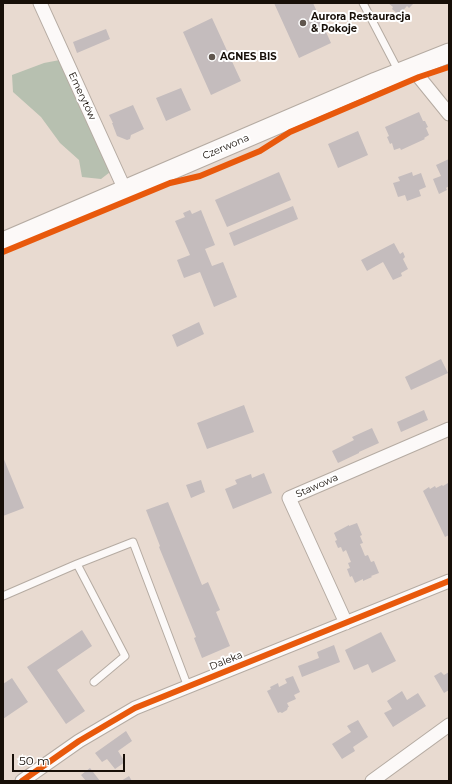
<!DOCTYPE html>
<html>
<head>
<meta charset="utf-8">
<style>
	body { margin:0 }
	#map { position:relative; width:452px; height:784px; overflow:hidden; background:#e8dad0; font-family:Montserrat,sans-serif }
	canvas { display:block }
	.frame { position:absolute; inset:0; border:4px solid #170f08; pointer-events:none }
	.scale { position:absolute; left:12px; top:754px; width:113px; height:18px; box-sizing:border-box; border:2px solid #170f08; border-top:0; padding-left:5px; font-size:12px; line-height:14px; white-space:nowrap; color:#170f08; -webkit-text-stroke:3px #fff; paint-order:stroke }
</style>
</head>
<body>
<div id="map">
<canvas width="452" height="784"></canvas>
<div class="frame"></div>
<div class="scale">50 m</div>
</div>
<script>
const ctx = document.querySelector('canvas').getContext('2d');
ctx.lineJoin = 'round';
function fill(path, color) { ctx.fillStyle = color; ctx.fill(path, 'evenodd'); }
const shape = rows => new Path2D(rows.map(r => 'M' + r).join(''));
function strokePath(path, color, width, dash) { ctx.strokeStyle = color; ctx.lineWidth = width; ctx.lineCap = dash ? 'butt' : 'round'; ctx.setLineDash(dash || []); ctx.stroke(path); }
function label(font, color, halo, rows, align = 'center') {
  ctx.font = font + ' Montserrat,sans-serif'; ctx.lineWidth = 4; ctx.setLineDash([]); ctx.textBaseline = 'middle'; ctx.strokeStyle = halo; ctx.fillStyle = color; for (const [text, x, y, turn = 0] of rows) {
    ctx.save(); ctx.translate(x, y); ctx.rotate((+turn || 0) * Math.PI / 180); ctx.textAlign = isNaN(turn) ? turn : align; if (halo) ctx.strokeText(text, 0, 0); ctx.fillText(text, 0, 0); ctx.restore();
  }
}
const forest = shape([
	[65,59,114,169,101,179,82,177,79,160,60,143,41,117,13,92,12,75,44,63]
]);
const building = shape([
	[274,3,313,3,331,43,299,58],
	[388,3,414,3,409,8,407,6,399,15,392,9,393,7],
	[212,18,241,81,211,95,183,32],
	[106,29,110,39,77,53,73,42],
	[181,88,191,110,166,121,156,98],
	[133,105,144,129,131,135,130,139,127,140,117,136,112,123,113,123,109,115],
	[419,112,423,121,425,121,428,127,426,128,429,135,424,138,425,139,401,150,400,148,394,150,392,143,390,144,387,137,389,136,385,127],
	[358,131,368,155,338,168,328,144],
	[449,159,449,186,446,188,447,190,439,194,433,179,441,176,436,165],
	[279,172,291,200,227,227,215,200],
	[412,172,413,176,421,173,426,187,419,190,421,196,407,201,405,195,398,197,393,183,400,181,398,177],
	[293,206,298,219,234,246,229,233],
	[190,210,192,214,201,210,215,245,205,249,212,266,223,262,237,297,214,307,200,272,184,278,177,260,190,255,175,221,185,217,183,213],
	[394,243,400,254,403,252,405,257,403,259,408,269,401,273,402,276,393,280,383,262,367,271,361,260],
	[199,322,204,334,177,347,172,335],
	[441,359,448,373,411,390,405,377],
	[244,405,254,432,207,449,197,423],
	[424,410,428,420,401,432,397,422],
	[372,428,379,443,359,452,359,453,338,463,332,451,354,440,352,437],
	[3,457,24,508,3,516],
	[264,473,272,493,233,509,225,489,237,484,235,480,251,474,252,478],
	[201,480,205,492,191,498,186,485],
	[448,483,449,535,445,537,423,491,429,487,430,489,435,486,436,488,442,485,443,486],
	[168,502,202,585,208,582,220,610,216,612,230,646,202,658,194,638,196,637,159,547,160,546,146,510],
	[357,523,362,535,360,536,363,543,360,544,365,556,368,555,371,562,374,561,379,573,371,576,372,577,363,581,363,579,355,583,352,576,350,577,347,569,350,568,348,563,351,562,346,550,343,552,341,547,338,548,335,541,337,540,334,533,349,525,349,526],
	[82,630,92,646,57,670,85,711,66,724,27,667],
	[381,632,396,661,372,673,368,664,354,670,345,650],
	[334,645,340,662,302,677,298,666,319,658,317,652],
	[441,672,444,675,449,672,449,690,444,693,434,676],
	[293,676,300,692,294,695,296,699,287,703,289,707,288,707,287,710,282,713,280,712,278,713,267,691,271,689,270,687,278,683,279,687,287,683,285,679],
	[12,678,28,702,3,719,3,684],
	[402,691,407,700,418,693,426,706,393,727,384,713,392,709,387,701],
	[358,720,368,737,353,747,355,751,342,759,332,744,351,732,347,726],
	[126,731,132,741,118,751,125,762,115,769,107,759,102,762,95,753],
	[90,768,100,781,86,781,81,775],
	[129,776,132,781,121,781]
]);
const lane = shape([
	[363,3,399,72],
	[77,564,133,542,188,687],
	[3,596,77,564,125,656,94,682]
]);
const street = shape([
	[40,3,125,190],
	[413,67,419,77,449,114],
	[346,623,289,498,449,429],
	[22,781,79,741,135,708,449,581],
	[372,781,449,725]
]);
const secondary = shape([
	[3,242,376,82,449,53]
]);
const cycleway = shape([
	[3,252,170,183,200,176,260,151,290,132,419,77,449,67],
	[22,781,79,741,135,708,449,581]
]);
const markers = [
	[303,23,4,"#60564e"],
	[212,57,4,"#60564e"]
];
const poiNames = [
	["Aurora Restauracja",311,17],
	["& Pokoje",311,29],
	["AGNES BIS",220,57]
];
const streetNames = [
	["Emerytów",82,96,65],
	["Czerwona",226,147,-23],
	["Stawowa",317,486,-24],
	["Daleka",226,661,-22]
];
fill(forest, '#b7c0b0');
fill(building, '#c4bcbd');
strokePath(lane, '#b5aba2', 9);
strokePath(street, '#b5aba2', 15);
strokePath(secondary, '#b5aba2', 21);
strokePath(lane, '#fcf9f8', 7);
strokePath(street, '#fcf9f8', 13);
strokePath(secondary, '#fcf9f8', 19);
strokePath(cycleway, '#e8590c', 6);
for (const [x, y, r, color] of markers) { const dot = new Path2D(); dot.arc(x, y, r, 0, 2 * Math.PI); ctx.fillStyle = color; ctx.fill(dot); strokePath(dot, '#fff', 1.5); }
label('bold 10px', '#170f08', '#fff', poiNames, 'left');
label('10px', '#170f08', '#fff', streetNames);
</script>
</body>
</html>
